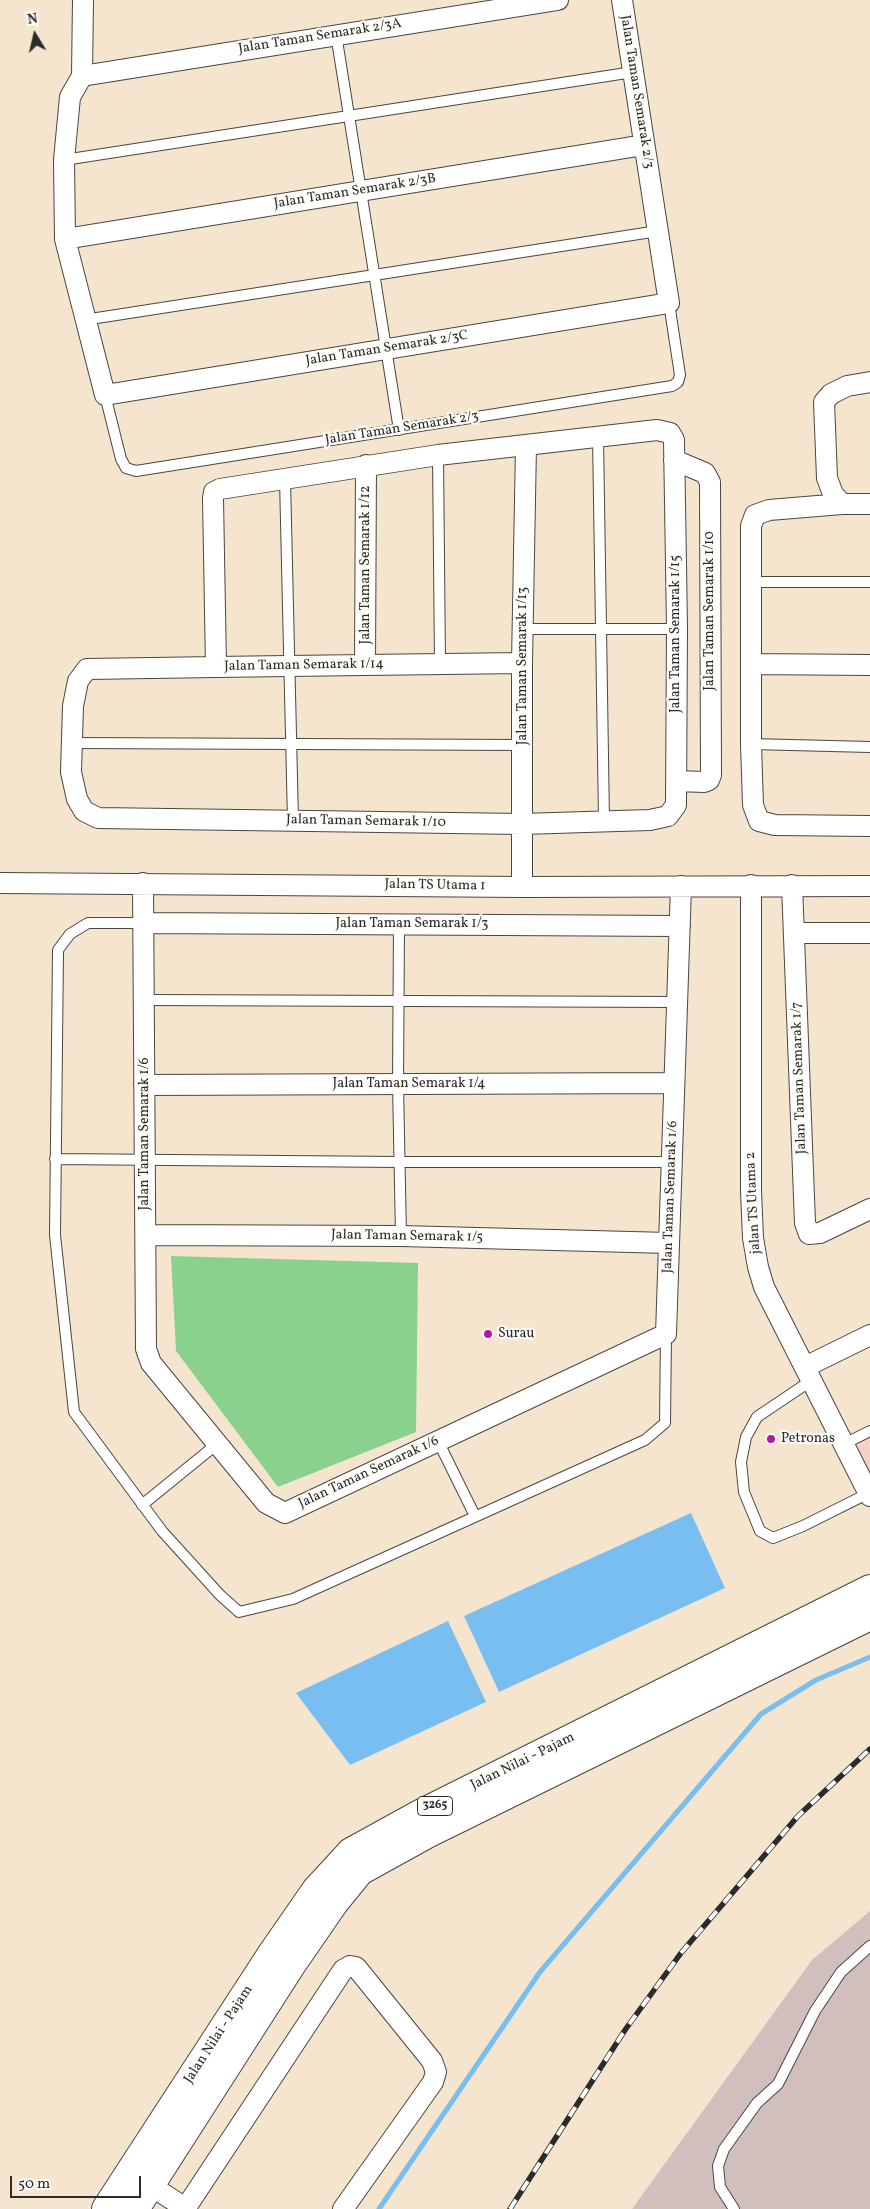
<!DOCTYPE html>
<html>
<head>
<meta charset="utf-8">
<style>
	body { margin:0 }
	#map { position:relative; width:870px; height:2209px; overflow:hidden; background:#f5e5ce; font-family:Vollkorn,serif }
	canvas { display:block }
	.north { position:absolute; left:10px; top:10px; width:50px; height:50px; -webkit-text-stroke:4px #fdfcf7; paint-order:stroke; rotate:351deg; font-size:14px; font-weight:700; line-height:20px; text-align:center; color:#2b2b2b }
	.north::after { content:''; display:block; margin:auto; width:18px; height:22px; background:#2b2b2b; clip-path:polygon(50% 0,100% 100%,50% 72%,0 100%) }
	.scale { position:absolute; left:10px; top:2176px; width:131px; height:22px; box-sizing:border-box; border:2px solid #2b2b2b; border-top:0; padding-left:6px; font-size:15px; line-height:18px; white-space:nowrap; color:#2b2b2b; -webkit-text-stroke:4px #fdfcf7; paint-order:stroke }
</style>
</head>
<body>
<div id="map">
<canvas width="870" height="2209"></canvas>
<div class="north">N</div>
<div class="scale">50 m</div>
</div>
<script>
const ctx = document.querySelector('canvas').getContext('2d');
ctx.lineJoin = 'round';
function fill(path, color) { ctx.fillStyle = color; ctx.fill(path, 'evenodd'); }
const shape = rows => new Path2D(rows.map(r => 'M' + r).join(''));
function strokePath(path, color, width, dash) { ctx.strokeStyle = color; ctx.lineWidth = width; ctx.lineCap = dash ? 'butt' : 'round'; ctx.setLineDash(dash || []); ctx.stroke(path); }
function label(font, color, halo, rows, align = 'center') {
  ctx.font = font + ' Vollkorn,serif'; ctx.lineWidth = 4.5; ctx.setLineDash([]); ctx.textBaseline = 'middle'; ctx.strokeStyle = halo; ctx.fillStyle = color; for (const [text, x, y, turn = 0] of rows) {
    ctx.save(); ctx.translate(x, y); ctx.rotate((+turn || 0) * Math.PI / 180); ctx.textAlign = isNaN(turn) ? turn : align; if (halo) ctx.strokeText(text, 0, 0); ctx.fillText(text, 0, 0); ctx.restore();
  }
}
const built = shape([
	[870,1429,870,1502,839,1444]
]);
const industrial = shape([
	[870,1911,870,2209,632,2209,812,1960]
]);
const green = shape([
	[171,1256,418,1263,416,1432,278,1487,176,1351]
]);
const water = shape([
	[691,1513,725,1588,499,1692,464,1616],
	[448,1621,486,1702,350,1765,296,1693]
]);
const stream = shape([
	[379,2209,540,1972,761,1714,816,1680,870,1657]
]);
const service = shape([
	[336,34,399,430],
	[64,160,633,72],
	[84,320,658,231],
	[105,395,121,459,126,468,136,471,672,386,678,382,680,375,669,303],
	[598,436,604,821],
	[438,455,440,664],
	[285,479,293,821],
	[750,582,870,582],
	[522,629,677,629],
	[72,743,523,745],
	[751,744,870,747],
	[143,923,88,923,70,934,58,950,55,1235,74,1412,162,1531,220,1595,239,1612,293,1599,645,1440,665,1423,666,1334],
	[399,924,398,1084,401,1236],
	[144,1000,677,1002],
	[55,1159,399,1162,672,1162],
	[812,1380,757,1417,746,1437,741,1462,744,1492,760,1531,773,1538,803,1526,869,1493],
	[438,1441,475,1516],
	[844,1444,870,1431],
	[142,1505,217,1444],
	[734,2209,720,2187,718,2166,724,2149,757,2103,778,2084,815,2011,841,1972,870,1946]
]);
const minor = shape([
	[83,0,82,76,70,97,64,160,65,239,105,395,669,303,622,0],
	[82,76,558,0],
	[65,239,644,145],
	[870,382,847,386,831,394,824,402,827,478,833,494,842,504,870,504],
	[674,460,705,473,710,482,711,775,709,780,704,782,677,781],
	[842,504,769,510,755,515,751,526,751,744,753,805,759,821,775,825,870,826],
	[751,664,870,665],
	[365,665,366,465],
	[216,667,213,498,214,492,220,489,438,455,657,430,670,433,674,440,677,629,676,805,668,816,650,820,522,824,98,818,84,811,77,799,71,772,73,706,78,681,87,669,216,667,288,666,365,665,522,663],
	[0,883,522,887,870,886],
	[143,883,146,1349,151,1363,266,1503,285,1513,666,1334,681,886],
	[751,885,751,1191,753,1238,758,1267,764,1287,870,1496],
	[792,885,805,1223,809,1234,820,1233,870,1209],
	[522,887,522,663,526,445],
	[143,923,680,926],
	[795,933,870,933],
	[144,1085,674,1083],
	[146,1235,401,1236,669,1243],
	[805,1367,870,1335],
	[139,2178,185,2208],
	[185,2209,343,1970,350,1966,356,1967,432,2061,436,2072,433,2082,343,2209]
]);
const primary = shape([
	[106,2209,273,1952,316,1890,351,1852,420,1814,870,1589],
	[135,2209,292,1964,334,1903,360,1871,427,1834,870,1616]
]);
const rail = shape([
	[510,2209,625,2030,681,1953,798,1816,870,1749]
]);
const markers = [
	[488,1334,5,"#b5179e"],
	[771,1439,5,"#b5179e"]
];
const shields = [
	[435,1806,35]
];
const shieldNames = [
	["3265",435,1806]
];
const streetNames = [
	["Jalan Taman Semarak 2/3A",320,37,-9],
	["Jalan Taman Semarak 2/3",636,92,81],
	["Jalan Taman Semarak 2/3B",355,192,-9],
	["Jalan Taman Semarak 2/3C",387,349,-9],
	["Jalan Taman Semarak 2/3",402,429,-9],
	["Jalan Taman Semarak 1/12",366,565,-90],
	["Jalan Taman Semarak 1/10",710,611,-90],
	["Jalan Taman Semarak 1/15",676,634,-90],
	["Jalan Taman Semarak 1/14",304,666,-1],
	["Jalan Taman Semarak 1/13",523,666,-90],
	["Jalan Taman Semarak 1/10",366,822,1],
	["Jalan TS Utama 1",435,886,1],
	["Jalan Taman Semarak 1/3",412,924],
	["Jalan Taman Semarak 1/7",800,1078,-92],
	["Jalan Taman Semarak 1/4",409,1084],
	["Jalan Taman Semarak 1/6",145,1134,-90],
	["Jalan Taman Semarak 1/6",671,1197,-88],
	["jalan TS Utama 2",754,1203,-93],
	["Jalan Taman Semarak 1/5",407,1237,1],
	["Jalan Taman Semarak 1/6",369,1473,-25],
	["Jalan Nilai - Pajam",523,1762,-26],
	["Jalan Nilai - Pajam",219,2035,-57]
];
const poiNames = [
	["Surau",498,1334],
	["Petronas",781,1439]
];
fill(built, '#f5d2c3');
fill(industrial, '#d1bfbd');
fill(green, '#89d18d');
fill(water, '#79bef0');
strokePath(stream, '#79bef0', 5);
strokePath(service, '#494743', 12);
strokePath(minor, '#494743', 22);
strokePath(primary, '#494743', 30);
strokePath(service, '#fff', 10);
strokePath(minor, '#fff', 20);
strokePath(primary, '#fff', 28);
strokePath(rail, '#2b2b2b', 5.5);
strokePath(rail, '#fdfcf7', 4, [11]);
for (const [x, y, r, color] of markers) { const dot = new Path2D(); dot.arc(x, y, r, 0, 2 * Math.PI); ctx.fillStyle = color; ctx.fill(dot); strokePath(dot, '#fdfcf7', 2); }
for (const [x, y, w] of shields) { const box = new Path2D(); box.roundRect(x - w / 2, y - 9.5, w, 19, 4); ctx.fillStyle = '#fdfcf7'; ctx.fill(box); strokePath(box, '#2b2b2b', 1); }
label('bold 12px', '#2b2b2b', null, shieldNames);
label('14px', '#2b2b2b', '#fdfcf7', streetNames);
label('14px', '#2b2b2b', '#fdfcf7', poiNames, 'left');
</script>
</body>
</html>
